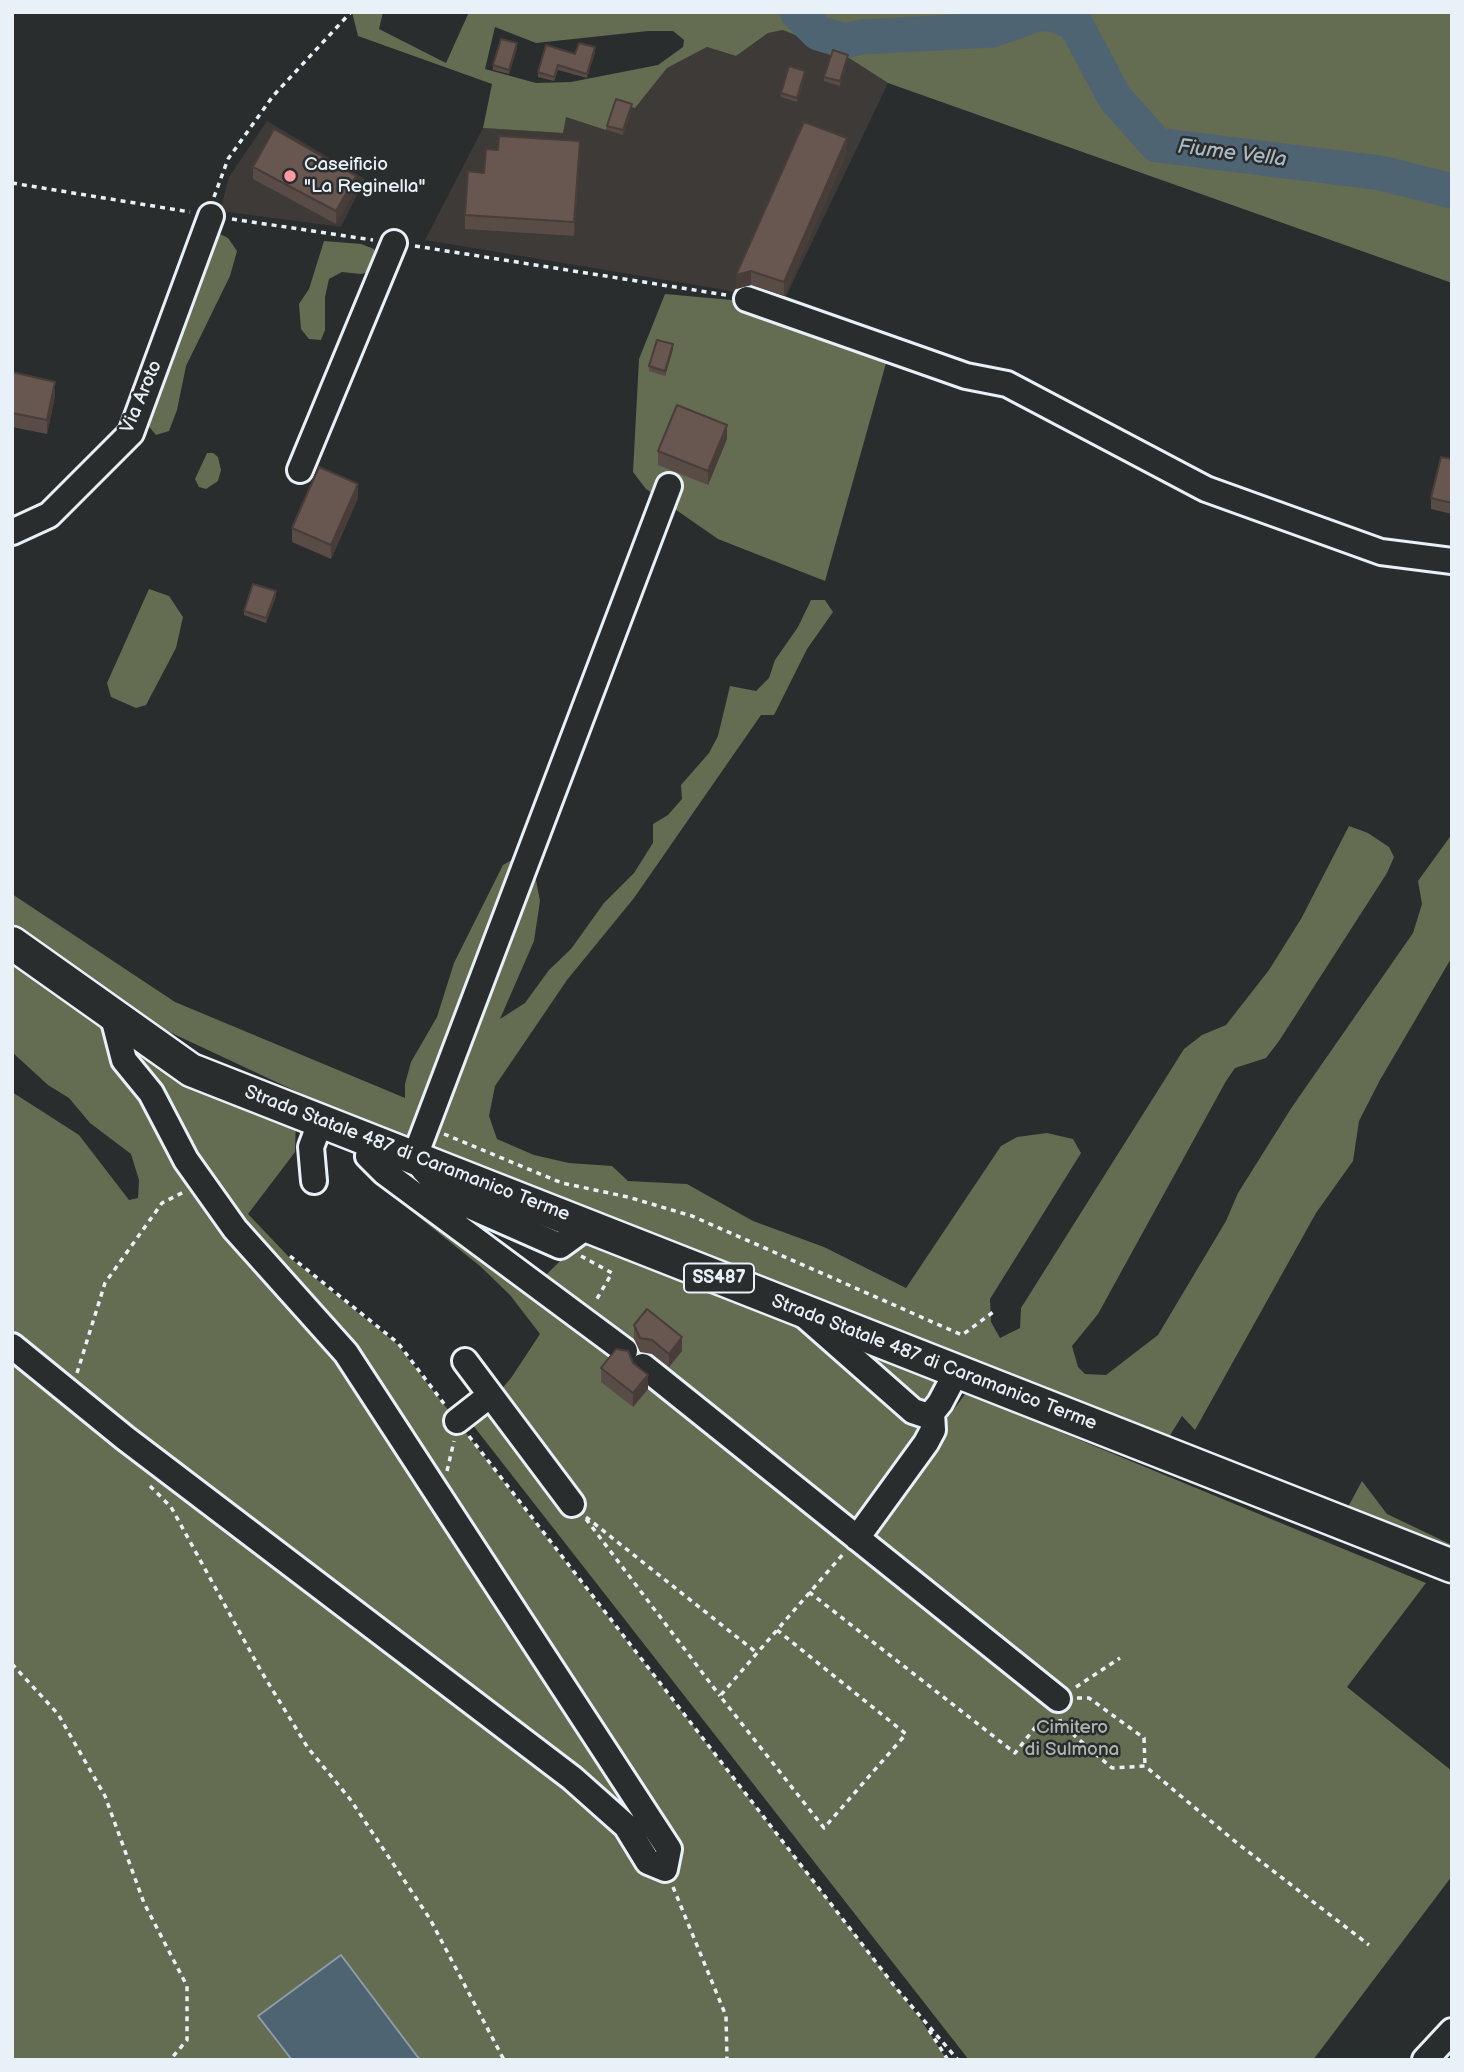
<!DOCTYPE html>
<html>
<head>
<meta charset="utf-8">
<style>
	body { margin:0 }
	#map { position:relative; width:1464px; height:2072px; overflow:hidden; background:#2a2d2e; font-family:"Balsamiq Sans",sans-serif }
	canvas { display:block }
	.frame { position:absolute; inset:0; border:14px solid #e8f1f8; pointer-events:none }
</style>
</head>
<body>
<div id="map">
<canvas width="1464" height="2072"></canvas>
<div class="frame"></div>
</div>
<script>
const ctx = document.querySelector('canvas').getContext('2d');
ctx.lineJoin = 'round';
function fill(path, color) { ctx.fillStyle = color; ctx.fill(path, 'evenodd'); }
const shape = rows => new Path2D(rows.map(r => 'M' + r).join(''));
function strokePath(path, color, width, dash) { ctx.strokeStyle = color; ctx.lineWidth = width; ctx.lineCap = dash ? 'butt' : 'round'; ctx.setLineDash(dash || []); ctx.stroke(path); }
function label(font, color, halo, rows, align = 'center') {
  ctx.font = font + ' "Balsamiq Sans",sans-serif'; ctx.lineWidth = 5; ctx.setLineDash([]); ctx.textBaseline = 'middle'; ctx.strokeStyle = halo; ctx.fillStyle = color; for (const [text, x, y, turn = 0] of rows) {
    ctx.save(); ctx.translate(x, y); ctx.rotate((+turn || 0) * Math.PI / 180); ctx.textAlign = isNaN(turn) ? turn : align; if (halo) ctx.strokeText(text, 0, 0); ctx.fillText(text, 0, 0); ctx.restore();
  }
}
const built = shape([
	[783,30,849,58,888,83,781,307,726,290,425,240,483,128,563,133,565,117,615,102,635,108,667,68,707,47,736,56,768,33],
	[267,121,365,179,341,227,220,211,229,177]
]);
const green = shape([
	[352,12,383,12,379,29,446,63,469,12,1452,12,1452,283,888,83,849,58,783,30,768,33,736,56,707,47,667,68,635,108,615,102,606,130,566,117,563,133,483,128,492,84,358,36],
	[495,27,536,43,648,31,673,31,684,40,683,47,658,65,571,82,536,83,485,69],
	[218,233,228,238,237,251,230,276,186,366,177,410,169,431,156,435,142,418,194,281],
	[324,241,361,244,374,249,378,259,372,271,361,274,342,272,329,279,325,297,325,330,321,340,309,339,301,329,299,304,309,289],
	[665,294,732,300,888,356,825,581,718,539,646,489,633,472,639,359],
	[207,453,213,453,218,457,221,470,218,481,206,489,199,487,195,479],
	[149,589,169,596,183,617,176,648,146,705,136,708,111,697,107,683],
	[811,600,825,600,833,612,807,649,774,715,761,715,634,898,567,980,495,1086,489,1116,497,1139,534,1155,569,1163,612,1166,628,1181,687,1184,753,1221,824,1247,906,1288,1001,1146,1017,1137,1047,1133,1073,1139,1081,1153,990,1299,991,1322,1000,1338,1020,1328,1021,1308,1184,1049,1202,1035,1226,1025,1269,970,1301,919,1349,826,1368,833,1389,847,1394,857,1387,873,1279,1041,1266,1058,1235,1068,1226,1081,1098,1314,1072,1346,1078,1367,1085,1374,1106,1375,1158,1335,1226,1221,1238,1193,1292,1107,1413,933,1422,904,1418,881,1452,834,1452,957,1380,1080,1359,1121,1353,1161,1316,1213,1195,1430,1182,1416,1169,1437,425,1145,412,1132,405,1136,304,1095,148,1022,12,929,12,894,175,1002,405,1098,405,1084,411,1062,437,1017,454,963,503,865,517,857,535,875,540,901,534,941,500,1019,525,1003,549,970,571,949,604,903,634,873,653,843,653,824,668,815,682,799,681,785,709,753,718,736,730,686,756,691,769,678,775,660,798,627],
	[12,943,296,1116,295,1152,248,1214,289,1257,397,1344,921,2020,947,2060,420,2060,341,1955,258,2016,292,2060,12,2060,12,1092,79,1135,129,1200,138,1198,139,1180,131,1154,90,1123,69,1098,48,1085,12,1052],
	[358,1155,415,1165,451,1207,542,1279,585,1236,791,1314,925,1428,928,1444,966,1393,1426,1583,1347,1687,1452,1771,1452,1876,1313,2060,969,2060,472,1424,511,1378,540,1334,510,1295,480,1266,380,1186],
	[826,1329,948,1373,930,1397,921,1403],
	[1362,1481,1387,1514,1452,1545,1452,1549,1348,1507]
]);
const water = shape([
	[341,1955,420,2060,292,2060,258,2016,341,1955]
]);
const river = shape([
	[797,12,818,33,845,41,861,37,992,30,1038,14,1052,14,1075,23,1115,98,1157,145,1381,173,1452,191]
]);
const path = shape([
	[12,183,190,212],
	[214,197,228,159,273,96,351,12],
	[232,219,373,240],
	[415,246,726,295],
	[444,1134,562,1183,628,1197,692,1216,962,1335,996,1310],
	[290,1256,398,1343,445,1405],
	[581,1256,612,1273,595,1302],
	[77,1373,105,1283,162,1203,184,1192],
	[469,1436,896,1988,958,2060],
	[447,1471,454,1441],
	[150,1486,171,1507,261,1671,308,1748,350,1799,430,1919,504,2060],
	[586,1517,757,1653],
	[586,1519,720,1696],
	[809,1592,1015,1753,1045,1715],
	[777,1630,906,1734,824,1828,720,1696,777,1630,844,1553],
	[12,1664,58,1714,105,1796,144,1903,187,1986,187,2040,170,2060],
	[1076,1687,1120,1658],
	[1077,1698,1089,1698,1144,1738,1145,1766],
	[1060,1719,1061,1724,1112,1768,1145,1766,1237,1843,1369,1945],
	[673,1887,726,2016,727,2060],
	[929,2030,948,2060]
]);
const minor = shape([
	[747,299,966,376,1007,384,1206,489,1381,552,1452,561],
	[300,470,394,243],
	[12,532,49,515,131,433,211,216],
	[372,1140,368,1156,384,1172,625,1351],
	[415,1156,669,486],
	[422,1159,423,1169,449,1197,560,1246,589,1225],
	[314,1181,311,1147,321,1120],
	[804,1315,913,1411,925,1415,932,1413,940,1403,957,1371],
	[12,1346,125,1438,572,1778,626,1826,648,1862,665,1869,669,1849,346,1353,235,1229,186,1160,151,1093,124,1060,113,1017],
	[465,1361,572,1504],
	[643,1366,1058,1699],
	[457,1421,489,1396],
	[857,1538,926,1443,933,1430,932,1413],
	[1425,2060,1452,2031]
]);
const major = shape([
	[12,943,191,1070,1452,1566]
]);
const wall = shape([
	[517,48,509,74,493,70,493,65],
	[595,52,587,78,558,70,554,81,538,77,538,72,575,54],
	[848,59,840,86,824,81,824,77],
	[805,76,797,102,781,97,781,93],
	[632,108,623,135,607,130,607,126],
	[847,152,784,296,751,285,736,289],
	[580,155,574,236,465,229,465,215,484,173],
	[253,167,356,188,336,224,253,179],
	[673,349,665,376,649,371,649,366],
	[12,372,55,396,47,434,12,427],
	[727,439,708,485,658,465,658,451],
	[1452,459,1452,514,1431,509,1431,498],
	[358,498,331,559,292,542,292,528],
	[276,596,266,623,244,615,244,611],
	[634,1325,682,1351,669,1367,652,1354,640,1352,634,1339],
	[633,1363,648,1389,633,1407,601,1382,601,1368]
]);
const shadedWall = shape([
	[517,43,517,48,509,74,509,70],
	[595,47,595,52,587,78,587,74],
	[848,55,848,59,840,86,840,81],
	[805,71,805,76,797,102,797,98],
	[632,104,632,108,623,135,623,130],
	[847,138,847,152,784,296,784,282],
	[580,141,580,155,574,236,574,222],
	[356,176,356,188,336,224,336,211],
	[751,271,751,285,736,289,736,275],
	[673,344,673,349,665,376,665,371],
	[55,382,55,396,47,434,47,420],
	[727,425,727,439,708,485,708,471],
	[358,484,358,498,331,559,331,545],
	[276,591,276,596,266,623,266,618],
	[682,1337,682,1351,669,1367,669,1354],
	[648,1375,648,1389,633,1407,633,1393]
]);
const building = shape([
	[501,39,517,43,509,70,493,65,501,39],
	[579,43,595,47,587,74,558,65,554,77,538,72,546,45,575,54,579,43],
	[833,50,848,55,840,81,824,77,833,50],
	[789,66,805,71,797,98,781,93,789,66],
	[616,99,632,104,623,130,607,126,616,99],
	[804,122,847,138,784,282,751,271,736,275,804,122],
	[274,129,356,176,336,211,253,167,274,129],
	[499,136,580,141,574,222,465,215,468,171,484,173,486,149,498,150,499,136],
	[657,340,673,344,665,371,649,366,657,340],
	[12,372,55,382,47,420,12,413,12,372],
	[677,405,727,425,708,471,658,451,677,405],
	[1441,457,1452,459,1452,503,1431,498,1441,457],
	[319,467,358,484,331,545,292,528,319,467],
	[253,584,276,591,266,618,244,611,253,584],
	[647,1309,682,1337,669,1354,652,1340,640,1338,634,1325,647,1309],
	[616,1349,628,1351,633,1363,648,1375,633,1393,601,1368,616,1349]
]);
const markers = [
	[290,176,7,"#ff9aa2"]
];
const shields = [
	[719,1278,70]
];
const shieldNames = [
	["SS487",719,1278]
];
const poiNames = [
	["Caseificio",304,165],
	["\"La Reginella\"",304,187]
];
const streetNames = [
	["Via Aroto",142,397,-67],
	["Strada Statale 487 di Caramanico Terme",407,1154,21],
	["Strada Statale 487 di Caramanico Terme",934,1363,21]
];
const parkNames = [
	["Cimitero",1072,1728],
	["di Sulmona",1072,1750]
];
const waterNames = [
	["Fiume Vella",1232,154,7]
];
fill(built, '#3d3a38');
fill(green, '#646c52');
fill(water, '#4f6473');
strokePath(water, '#8c9ca8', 2);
strokePath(river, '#4f6473', 35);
strokePath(minor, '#e8f1f8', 30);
strokePath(major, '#e8f1f8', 37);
strokePath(path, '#e8f1f8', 3.5, [5, 5]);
strokePath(minor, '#2a2d2e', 24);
strokePath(major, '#2a2d2e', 32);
fill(wall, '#594b46');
fill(shadedWall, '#493d39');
fill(building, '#685751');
strokePath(building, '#493d39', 2);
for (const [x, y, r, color] of markers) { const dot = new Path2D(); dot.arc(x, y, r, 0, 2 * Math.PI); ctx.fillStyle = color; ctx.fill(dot); strokePath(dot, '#2a2d2e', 2.5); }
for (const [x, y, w] of shields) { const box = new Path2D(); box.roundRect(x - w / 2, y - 14.5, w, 29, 5); ctx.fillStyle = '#2a2d2e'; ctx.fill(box); strokePath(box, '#e8f1f8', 2); }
label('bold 18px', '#e8f1f8', null, shieldNames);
label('19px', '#e8f1f8', '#2a2d2e', poiNames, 'left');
label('19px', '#e8f1f8', '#2a2d2e', streetNames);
label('19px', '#adb5ad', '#2a2d2e', parkNames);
label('italic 21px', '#abb9c3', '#2a2d2e', waterNames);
</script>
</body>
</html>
